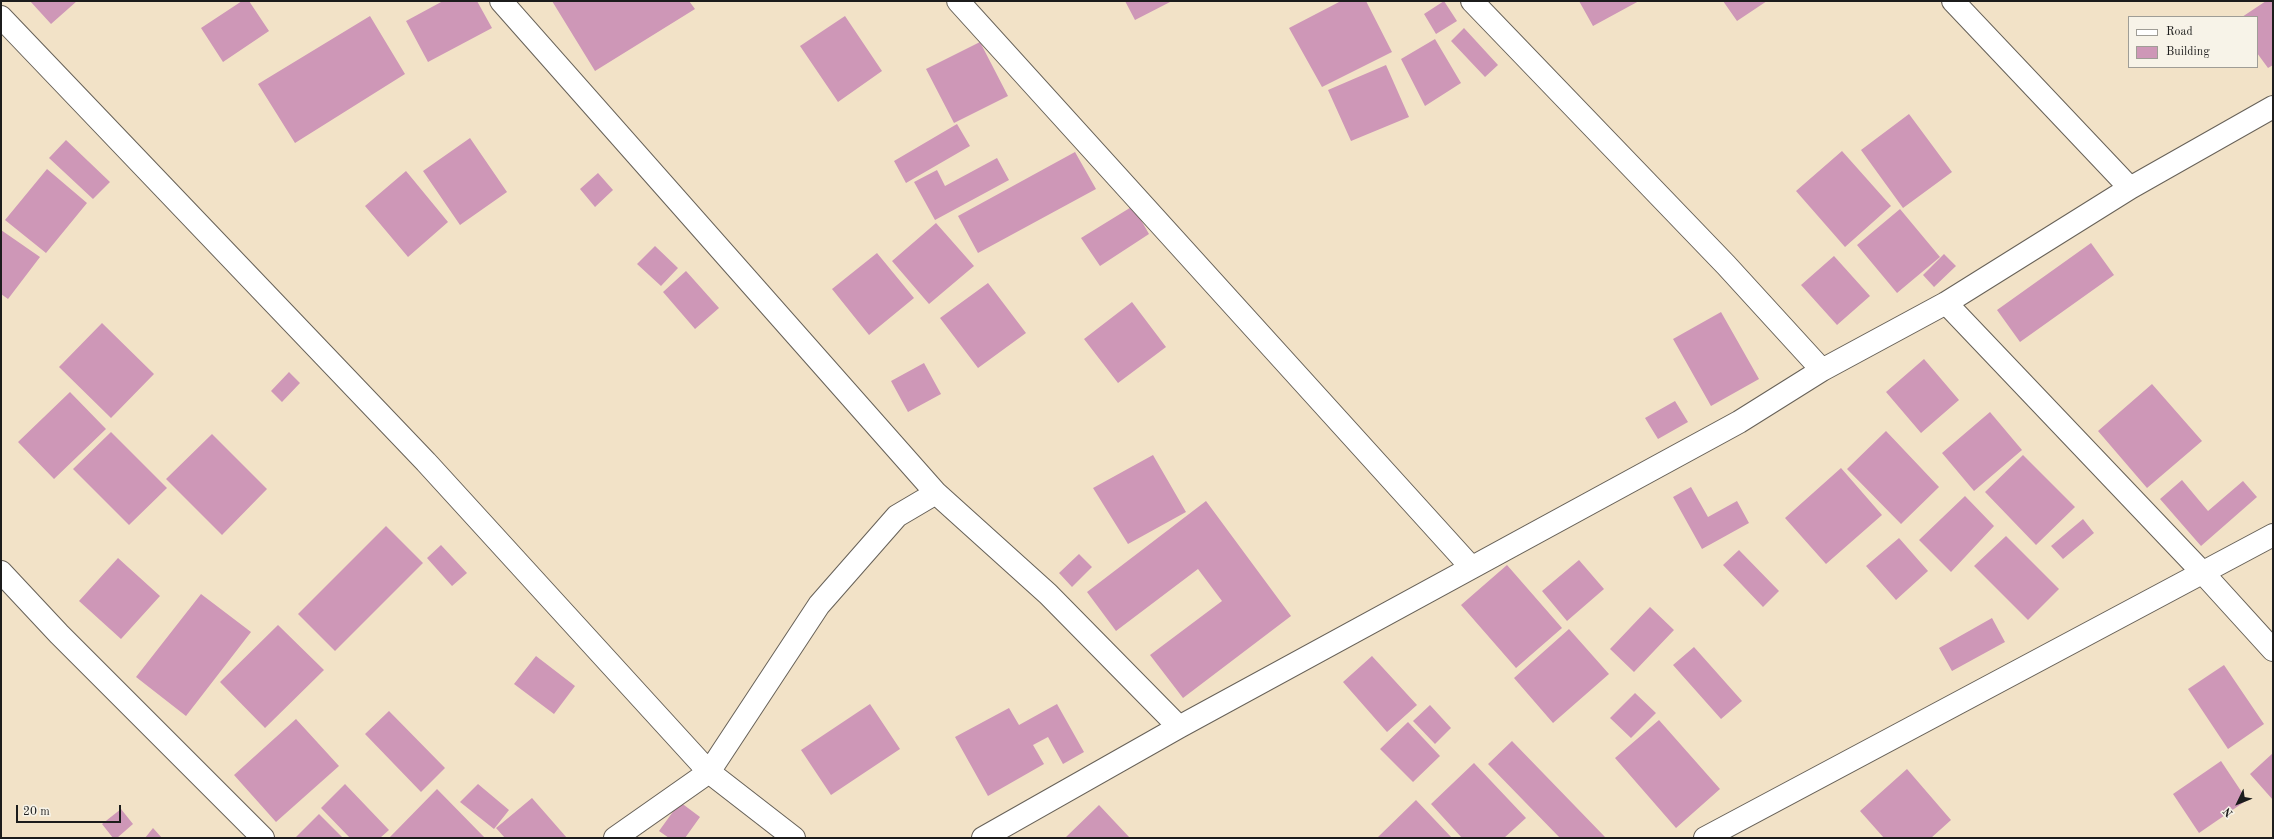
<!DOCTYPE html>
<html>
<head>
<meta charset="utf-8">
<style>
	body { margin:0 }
	#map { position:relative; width:2274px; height:839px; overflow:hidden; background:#f2e2c7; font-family:"Old Standard TT",serif }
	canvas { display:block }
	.frame { position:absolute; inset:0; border:2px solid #1c1c1c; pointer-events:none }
	.legend { position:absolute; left:2128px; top:16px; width:130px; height:52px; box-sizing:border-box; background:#f7f3e8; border:1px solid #9f9d96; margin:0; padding:5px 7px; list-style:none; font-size:12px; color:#1c1c1c }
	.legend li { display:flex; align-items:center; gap:8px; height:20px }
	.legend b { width:20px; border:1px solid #9f9d96 }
	.north { position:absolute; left:2218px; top:783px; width:40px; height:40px; -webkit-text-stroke:3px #f7f3e8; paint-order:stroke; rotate:227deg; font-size:11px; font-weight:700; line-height:16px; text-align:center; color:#1c1c1c }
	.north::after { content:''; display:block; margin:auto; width:14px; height:18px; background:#1c1c1c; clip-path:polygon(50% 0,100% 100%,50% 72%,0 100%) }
	.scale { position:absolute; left:16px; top:805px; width:105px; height:18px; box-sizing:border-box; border:2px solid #1c1c1c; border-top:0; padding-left:5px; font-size:12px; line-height:14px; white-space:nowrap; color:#1c1c1c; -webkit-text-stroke:3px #f7f3e8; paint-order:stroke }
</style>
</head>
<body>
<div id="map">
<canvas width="2274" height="839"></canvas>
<div class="frame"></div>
<ul class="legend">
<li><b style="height:5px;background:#fff"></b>Road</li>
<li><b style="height:11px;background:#ce97b7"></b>Building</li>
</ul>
<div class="north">N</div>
<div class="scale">20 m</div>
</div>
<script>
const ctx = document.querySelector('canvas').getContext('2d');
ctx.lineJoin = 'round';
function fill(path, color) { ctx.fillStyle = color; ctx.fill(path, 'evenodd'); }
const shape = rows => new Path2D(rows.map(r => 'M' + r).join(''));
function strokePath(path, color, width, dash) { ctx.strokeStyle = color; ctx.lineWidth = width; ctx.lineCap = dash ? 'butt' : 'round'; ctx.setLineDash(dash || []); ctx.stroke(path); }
const building = shape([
	[30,1,77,1,51,24],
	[242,1,249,1,269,31,223,62,201,28],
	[443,1,477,1,492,28,428,62,406,21],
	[552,1,689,1,695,9,595,71],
	[1125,1,1172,1,1135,20],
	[1341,1,1366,1,1392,52,1322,87,1289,28],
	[1444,1,1457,21,1436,34,1424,14],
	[1579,1,1639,1,1593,26],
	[1723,1,1767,1,1737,21],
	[2266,1,2273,1,2273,65,2268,68,2257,53,2257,17,2242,17],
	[370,16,405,74,295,143,258,84],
	[845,16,882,71,838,102,800,46],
	[1464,28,1498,65,1485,77,1451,41],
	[1435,39,1461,83,1425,106,1401,59],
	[980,42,1008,96,954,123,926,69],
	[1386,65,1409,117,1351,141,1328,90],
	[1909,114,1952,172,1903,208,1861,150],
	[957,124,970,146,906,183,894,161],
	[470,138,507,192,460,225,423,171],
	[66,140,110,182,93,199,49,158],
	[1842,151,1891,206,1845,247,1796,191],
	[1075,152,1096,189,978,253,958,216],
	[997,158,1009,180,935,220,914,182,937,170,945,186],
	[47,169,87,203,46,253,5,220],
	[406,171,448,222,408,257,365,206],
	[598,173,613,190,595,207,580,189],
	[1133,206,1149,234,1100,266,1081,238],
	[1900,209,1940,257,1897,293,1857,245],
	[936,223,974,266,929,304,892,261],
	[1,230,40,257,8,299,1,294],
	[2091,243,2114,275,2020,342,1997,310],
	[655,246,678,268,661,286,637,264],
	[877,253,914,298,869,335,832,289],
	[1944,254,1956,266,1934,287,1923,275],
	[1834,256,1870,296,1837,325,1801,285],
	[686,271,719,308,695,329,663,292],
	[988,283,1026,333,978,368,940,318],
	[1132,302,1166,347,1118,383,1084,339],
	[1721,312,1759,379,1711,406,1673,339],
	[102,323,154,374,111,418,59,367],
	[1924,359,1959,400,1921,433,1886,392],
	[924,363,941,394,908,412,891,381],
	[289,372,300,383,282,402,271,391],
	[2152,384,2202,441,2147,488,2098,431],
	[70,392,106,429,54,479,18,442],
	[1675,401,1688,422,1658,439,1645,418],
	[1990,412,2022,450,1974,491,1942,453],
	[1886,431,1939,487,1901,524,1847,469],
	[111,432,167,488,129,525,73,469],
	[212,434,267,489,222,535,166,479],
	[1153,455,1186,512,1128,544,1093,488],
	[2023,455,2075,507,2036,545,1985,492],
	[1841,468,1882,515,1826,564,1785,518],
	[2182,480,2208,511,2243,481,2257,497,2201,546,2160,499],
	[1691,487,1708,517,1737,501,1749,523,1702,549,1673,497],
	[1965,496,1994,526,1951,572,1919,540],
	[1206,501,1291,616,1183,698,1150,655,1222,601,1198,569,1116,631,1087,592],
	[2083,519,2094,533,2063,559,2051,546],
	[386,526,423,563,335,651,298,614],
	[2006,536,2059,589,2028,620,1974,566],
	[1899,538,1928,571,1896,600,1866,566],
	[441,545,467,573,452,586,427,558],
	[1739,550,1779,591,1763,607,1723,565],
	[1079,554,1092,567,1072,587,1059,573],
	[118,558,160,596,121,639,79,601],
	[1579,560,1604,589,1567,621,1542,591],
	[1507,565,1562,628,1516,668,1461,605],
	[201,594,251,632,186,716,136,677],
	[1650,607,1674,630,1634,672,1610,649],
	[1992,618,2005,642,1952,671,1939,648],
	[278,625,324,670,265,728,220,682],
	[1569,629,1609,674,1553,723,1514,678],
	[1694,647,1742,701,1721,719,1673,665],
	[536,656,575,686,554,714,514,684],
	[1372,656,1417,705,1387,732,1343,682],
	[2224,665,2264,724,2228,749,2188,689],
	[1635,693,1656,713,1631,738,1610,718],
	[870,704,900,749,831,795,801,750],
	[1057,704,1084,752,1063,764,1048,737,1033,745,1044,764,988,796,955,737,1009,708,1019,725],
	[1430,705,1451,728,1435,744,1413,721],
	[389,711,445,768,421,792,365,734],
	[296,719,339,766,276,822,234,775],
	[1659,720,1720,789,1676,828,1615,758],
	[1408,722,1440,756,1413,782,1380,749],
	[1512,741,1606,838,1560,838,1488,764],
	[2273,753,2273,800,2250,774],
	[2221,761,2247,800,2199,833,2173,794],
	[1474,763,1526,818,1504,838,1462,838,1431,804],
	[1907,769,1951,820,1931,838,1884,838,1860,811],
	[345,784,389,830,380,838,350,838,321,808],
	[478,784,509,810,494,829,460,802],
	[437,789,485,838,389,838],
	[532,798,567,838,505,838,496,828],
	[1416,800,1452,838,1377,838],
	[680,802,700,817,685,838,669,838,659,831],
	[1099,805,1130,838,1065,838],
	[121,809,133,824,117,838,113,838,102,824],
	[319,814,343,838,295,838],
	[153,828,162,838,145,838]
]);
const street = shape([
	[501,1,936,493],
	[958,1,1471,567],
	[1472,1,1726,265,1822,370],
	[1953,1,2130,188],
	[1,17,426,462,709,772,794,838],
	[1946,303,2203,573,2273,650],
	[1,572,59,634,263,838],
	[615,838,709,772,819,605,897,516,936,493,1048,594,1179,727],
	[983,838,1179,727,1739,422,1822,370,1946,303,2130,188,2273,107],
	[1705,838,2273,535]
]);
fill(building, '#ce97b7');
strokePath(street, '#676158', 24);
strokePath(street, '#fff', 22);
</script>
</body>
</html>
